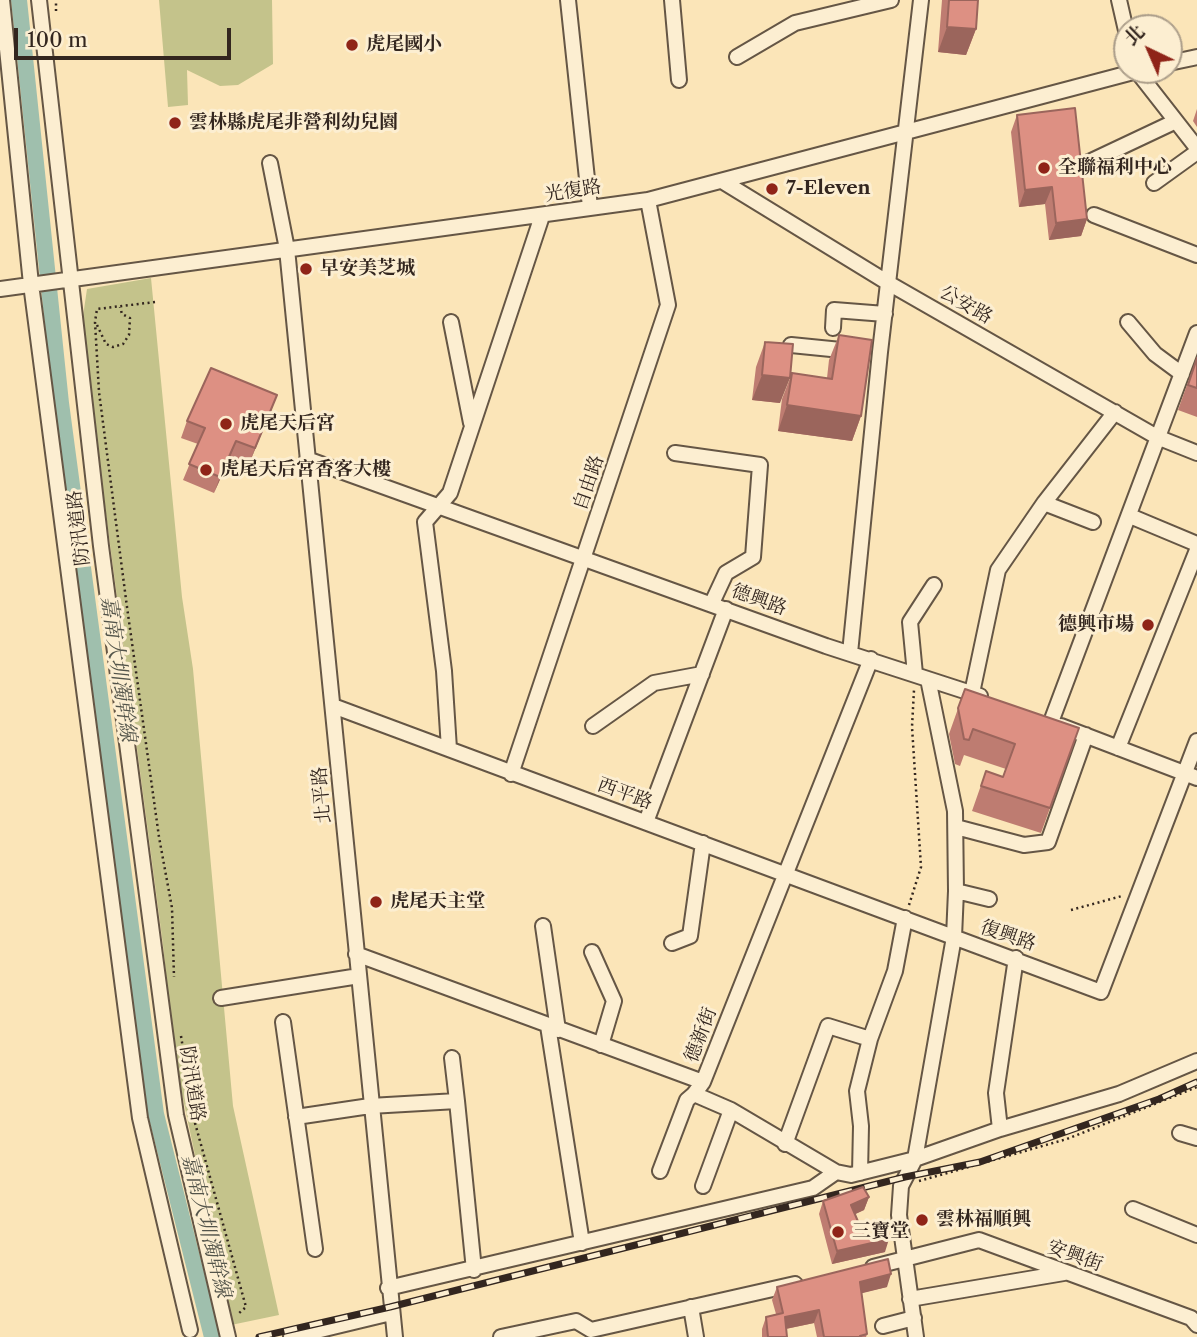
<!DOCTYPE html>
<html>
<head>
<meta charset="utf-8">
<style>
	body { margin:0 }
	#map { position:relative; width:1197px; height:1337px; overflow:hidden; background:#fbe5b8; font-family:"Libre Caslon Text","Noto Serif TC",serif }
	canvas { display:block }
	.north { position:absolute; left:1113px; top:14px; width:70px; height:70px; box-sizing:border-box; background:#fceed1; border:2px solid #ac9e8a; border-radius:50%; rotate:316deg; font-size:19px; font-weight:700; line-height:28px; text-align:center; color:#33261f }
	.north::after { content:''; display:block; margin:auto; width:24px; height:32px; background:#8f2418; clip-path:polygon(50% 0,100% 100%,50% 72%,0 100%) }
	.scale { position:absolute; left:14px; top:28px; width:217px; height:32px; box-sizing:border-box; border:4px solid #33261f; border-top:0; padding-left:9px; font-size:21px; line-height:24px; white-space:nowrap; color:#33261f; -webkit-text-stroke:5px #fceed1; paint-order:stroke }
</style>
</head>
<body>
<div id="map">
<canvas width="1197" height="1337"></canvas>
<div class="north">北</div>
<div class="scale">100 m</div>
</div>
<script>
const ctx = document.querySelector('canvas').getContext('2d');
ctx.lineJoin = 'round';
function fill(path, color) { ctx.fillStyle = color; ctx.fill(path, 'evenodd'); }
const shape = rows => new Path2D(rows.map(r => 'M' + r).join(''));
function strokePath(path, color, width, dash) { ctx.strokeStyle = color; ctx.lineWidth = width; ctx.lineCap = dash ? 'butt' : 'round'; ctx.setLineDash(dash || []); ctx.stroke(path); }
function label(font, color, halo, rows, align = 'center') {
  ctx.font = font + ' "Libre Caslon Text","Noto Serif TC",serif'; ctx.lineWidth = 6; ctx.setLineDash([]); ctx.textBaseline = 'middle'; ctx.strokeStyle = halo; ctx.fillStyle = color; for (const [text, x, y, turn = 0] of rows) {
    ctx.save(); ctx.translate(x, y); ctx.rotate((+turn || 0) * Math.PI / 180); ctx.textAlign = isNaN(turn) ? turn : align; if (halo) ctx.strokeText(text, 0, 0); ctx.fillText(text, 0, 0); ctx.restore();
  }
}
const green = shape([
	[159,0,272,0,273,64,238,85,220,86,187,70,188,105,168,107],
	[151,278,182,597,193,669,233,1106,279,1315,231,1325,174,1056,163,945,90,393,83,316,87,289]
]);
const canal = shape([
	[19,0,61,403,156,1114,212,1337]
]);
const path = shape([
	[56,11,56,0],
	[155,302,97,309,95,322,99,392,127,607,159,837,172,908,174,977],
	[97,325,106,344,113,347,123,344,129,335,130,318,122,314,120,307],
	[909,905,921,867,912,727,914,690],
	[1071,910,1122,896],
	[181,1036,195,1123,246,1307,238,1314],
	[919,1181,1067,1139,1197,1087]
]);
const minor = shape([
	[2,0,31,284,140,1118,190,1330],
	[39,0,101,546,176,1115,228,1337],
	[568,0,590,207],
	[672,0,679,80],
	[1119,0,1127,35],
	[737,57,795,23,891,0],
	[1169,63,1197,57],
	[1136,70,1197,148],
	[270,163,287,249,395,1337],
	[1085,164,1174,122],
	[722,181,890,284,1157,437,1197,453],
	[1154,183,1197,152],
	[1094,215,1197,255],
	[0,289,648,200,1141,70],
	[451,322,471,423],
	[1128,322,1155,354,1182,374],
	[833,328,834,310,885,314],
	[791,345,851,351],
	[675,453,760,465,753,557,726,573,712,603],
	[307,459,826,646,980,696],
	[1044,503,1093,522],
	[1130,516,1197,544],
	[850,653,880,352,921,0],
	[915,674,910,622,934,585],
	[972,693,998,570,1044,503,1115,412],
	[333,706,1101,992,1197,741],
	[1051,722,1197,333],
	[593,726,654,683,702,674],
	[1061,726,1197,778],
	[1118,748,1197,550],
	[449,749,444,671,425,522,450,493,542,216],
	[511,774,668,305,648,200],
	[646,822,726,609],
	[956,827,1024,845,1048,842,1086,735],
	[956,891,989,899],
	[543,926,558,1030],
	[672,943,690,936,703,843],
	[592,952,614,1001,601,1045],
	[356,954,703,1082],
	[221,998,359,976],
	[283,1022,315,1249],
	[548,1026,582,1243],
	[452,1058,457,1101],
	[296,1117,370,1106,457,1101,474,1270],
	[1000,1129,996,1093,1016,958],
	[1180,1133,1197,1138],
	[785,1144,828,1026,870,1039],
	[660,1171,687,1100,694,1094],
	[836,1172,731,1110,694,1094,703,1082,871,659],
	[860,1173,861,1126,857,1091,870,1039,895,971,905,918],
	[703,1186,731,1110],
	[1133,1209,1197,1235],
	[873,1267,979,1240,1191,1318,1197,1325],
	[388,1288,813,1188,836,1172,851,1175,915,1159,1000,1129,1119,1094,1197,1061],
	[910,1299,1064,1273],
	[691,1307,696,1337],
	[883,1326,914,1318],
	[291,1337,391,1313],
	[501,1337,576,1321,591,1330,795,1284],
	[916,1337,899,1215,901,1186,915,1159,954,937,956,891,955,811,928,679]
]);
const rail = shape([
	[259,1337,390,1307,905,1177,980,1162,1159,1099,1197,1082]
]);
const wall = shape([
	[942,0,978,0,976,29,966,55,938,52],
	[1197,109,1197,127,1193,121],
	[1017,115,1087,219,1081,236,1049,240,1045,204,1019,207,1011,132],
	[839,335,861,416,852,441,778,431,782,399,792,373,827,378,829,360],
	[765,342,780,403,752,400,756,367],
	[1197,357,1197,417,1178,410],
	[277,395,249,464,230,457,214,493,183,480,198,444,181,438,187,421],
	[965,689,1079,728,1041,833,972,811,986,771,1003,777,1006,769,964,755,960,766,955,764,949,734],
	[869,1197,864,1210,855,1214,865,1238,885,1252,832,1264,819,1214,823,1201],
	[777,1287,887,1287,861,1293,867,1334,866,1337,817,1337,814,1323,786,1329,787,1337,762,1337,762,1329,766,1317,776,1314,772,1300]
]);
const shadedWall = shape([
	[947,27,976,29,966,55,938,52],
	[1052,187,1045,204,1019,207,1025,190],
	[1087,219,1081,236,1049,240,1056,223],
	[762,375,790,378,780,403,752,400],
	[277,395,271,411,249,464,255,448],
	[787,405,861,416,852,441,778,431],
	[236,441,230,457,214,493,220,477],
	[869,1197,864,1210,847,1218,851,1205],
	[889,1239,885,1252,832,1264,837,1251],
	[891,1274,887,1287,855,1295,860,1282],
	[819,1310,814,1323,780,1330,785,1317]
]);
const building = shape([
	[949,0,978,0,976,29,947,27,949,0],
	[1075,108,1087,219,1056,223,1052,187,1025,190,1017,115,1075,108],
	[839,335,872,340,861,416,787,405,792,373,832,379,839,335],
	[765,342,793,344,790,378,762,375,765,342],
	[1197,358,1197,388,1188,385,1197,358],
	[211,368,277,395,255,448,236,441,220,477,189,464,205,428,187,421,211,368],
	[965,689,1079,728,1050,808,981,786,986,771,1003,777,1015,744,973,729,969,740,964,739,958,708,965,689],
	[863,1187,869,1197,851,1205,865,1238,888,1233,889,1239,837,1251,823,1201,863,1187],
	[888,1259,891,1274,860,1282,867,1334,860,1336,861,1337,824,1337,819,1310,785,1317,787,1337,768,1337,766,1317,783,1313,777,1287,888,1259]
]);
const markers = [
	[352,45,7,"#8f2418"],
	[175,123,7,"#8f2418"],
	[1044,168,7,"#8f2418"],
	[772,189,7,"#8f2418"],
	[306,269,7,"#8f2418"],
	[226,424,7,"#8f2418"],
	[206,470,7,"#8f2418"],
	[1148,625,7,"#8f2418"],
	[376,902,7,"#8f2418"],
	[922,1220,7,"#8f2418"],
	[838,1232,7,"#8f2418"]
];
const poiNames = [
	["虎尾國小",366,45],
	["雲林縣虎尾非營利幼兒園",189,123],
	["全聯福利中心",1058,168],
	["7-Eleven",786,189],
	["早安美芝城",320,269],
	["虎尾天后宮",240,424],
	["虎尾天后宮香客大樓",220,470],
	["德興市場",1134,625,"right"],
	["虎尾天主堂",390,902],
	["雲林福順興",936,1220],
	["三寶堂",852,1232]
];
const streetNames = [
	["光復路",573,191,-9],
	["公安路",966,305,30],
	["自由路",589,483,-71],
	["防汛道路",79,528,-97],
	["德興路",759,600,20],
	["西平路",625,794,20],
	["北平路",322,795,-95],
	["復興路",1008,936,19],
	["德新街",701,1035,-69],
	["防汛道路",192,1084,81],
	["安興街",1075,1256,20]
];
const waterNames = [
	["嘉南大圳濁幹線",118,669,82],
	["嘉南大圳濁幹線",206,1226,76]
];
fill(green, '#c4c38b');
strokePath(canal, '#9fbfad', 16);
strokePath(minor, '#655645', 18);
strokePath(path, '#33261f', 2.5, [2, 3.5]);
strokePath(minor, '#fceed1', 14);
strokePath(rail, '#33261f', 7);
strokePath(rail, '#fceed1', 4.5, [13]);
fill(wall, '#be7c71');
fill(shadedWall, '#9b655c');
fill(building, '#dd9083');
strokePath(building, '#9b655c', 2);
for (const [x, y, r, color] of markers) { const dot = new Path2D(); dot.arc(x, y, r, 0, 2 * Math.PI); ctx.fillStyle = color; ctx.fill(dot); strokePath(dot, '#fceed1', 2.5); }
label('bold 19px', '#33261f', '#fceed1', poiNames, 'left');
label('19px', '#33261f', '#fceed1', streetNames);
label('italic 21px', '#53544a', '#fceed1', waterNames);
</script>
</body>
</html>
